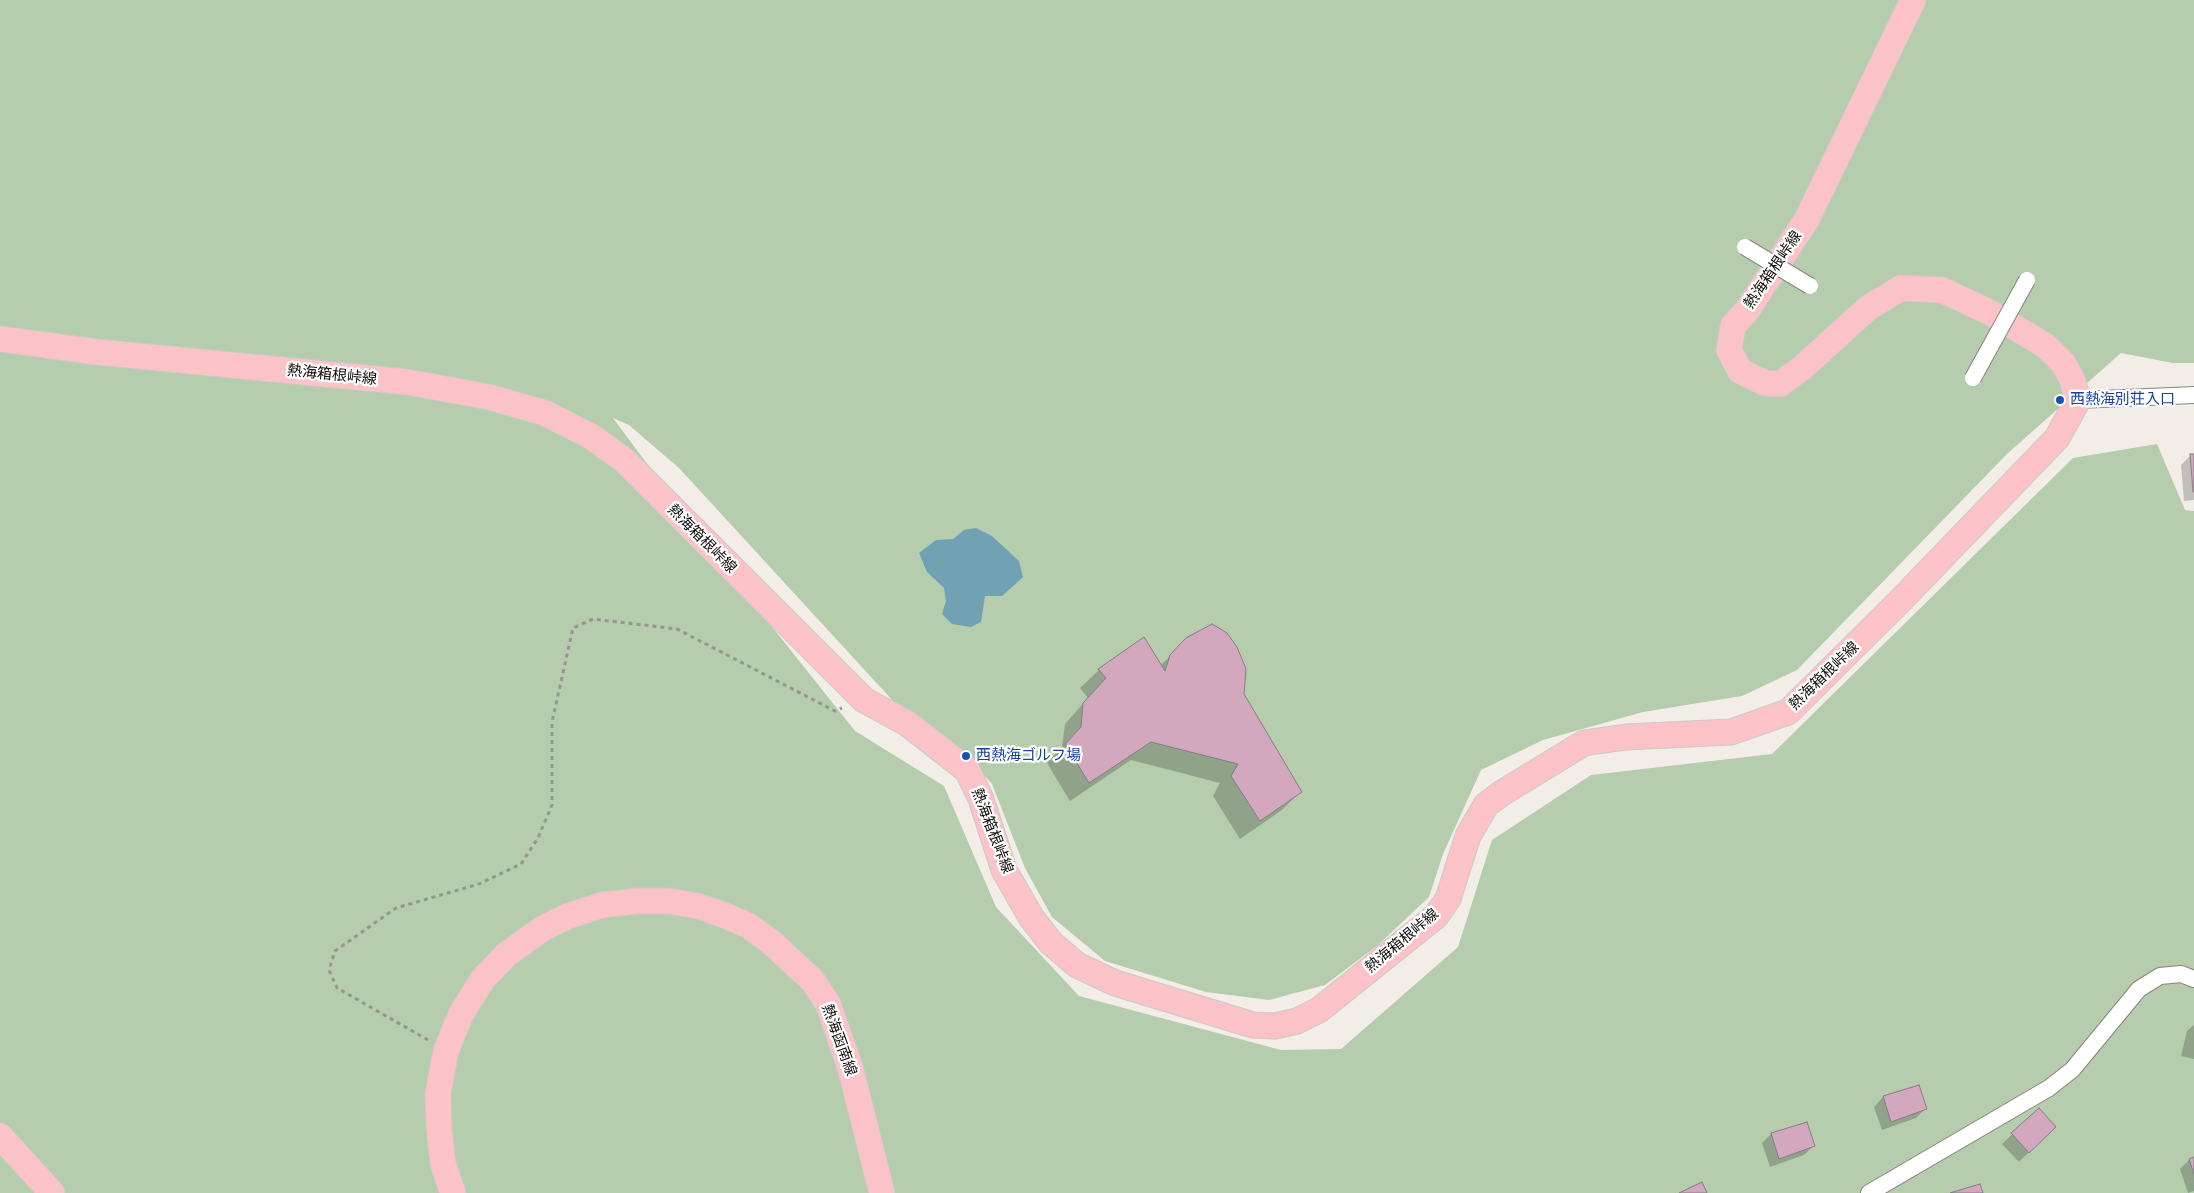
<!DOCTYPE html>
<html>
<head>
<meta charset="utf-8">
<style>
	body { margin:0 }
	canvas { display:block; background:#f3ede8 }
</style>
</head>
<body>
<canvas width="2194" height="1193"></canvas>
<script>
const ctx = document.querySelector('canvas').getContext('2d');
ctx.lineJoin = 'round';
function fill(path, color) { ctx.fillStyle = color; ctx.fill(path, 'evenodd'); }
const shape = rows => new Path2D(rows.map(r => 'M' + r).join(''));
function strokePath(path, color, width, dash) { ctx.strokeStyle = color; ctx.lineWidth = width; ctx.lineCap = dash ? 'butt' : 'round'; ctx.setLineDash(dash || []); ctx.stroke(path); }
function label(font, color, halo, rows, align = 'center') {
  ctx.font = font + ' "Work Sans","Noto Sans JP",sans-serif'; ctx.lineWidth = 4.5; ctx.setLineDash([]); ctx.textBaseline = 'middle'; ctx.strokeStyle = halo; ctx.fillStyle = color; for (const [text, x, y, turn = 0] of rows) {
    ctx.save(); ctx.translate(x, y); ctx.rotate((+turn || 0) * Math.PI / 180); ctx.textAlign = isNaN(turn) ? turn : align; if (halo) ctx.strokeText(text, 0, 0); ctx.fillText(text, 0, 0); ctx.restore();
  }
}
const green = shape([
	[0,0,2194,0,2194,363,2173,363,2121,353,2007,454,1797,670,1742,696,1643,712,1543,740,1481,770,1443,854,1429,897,1378,945,1325,985,1269,1000,1206,992,1105,961,1052,917,1025,868,992,784,966,756,894,702,679,468,629,425,613,418,718,559,855,731,944,786,996,907,1079,996,1281,1050,1341,1049,1458,947,1492,840,1591,775,1772,754,2073,458,2157,444,2185,510,2194,511,2194,1193,0,1193]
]);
const water = shape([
	[976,528,992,536,1019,561,1023,577,1002,596,985,596,981,622,971,627,952,624,942,614,946,601,944,588,927,572,919,553,936,540,953,539,964,530]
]);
const shadow = shape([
	[2194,455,2194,500,2184,501,2181,465,2190,456],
	[1187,639,1243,694,1301,791,1282,810,1240,839,1213,796,1220,783,1131,760,1070,801,1047,763,1062,747,1065,724,1088,698,1080,688,1099,670,1160,666],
	[2194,1025,2194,1059,2181,1056,2187,1031],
	[1918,1086,1925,1109,1916,1118,1882,1130,1874,1107,1883,1097],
	[2038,1110,2054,1127,2019,1162,2002,1144],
	[1771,1134,1813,1146,1804,1155,1770,1167,1762,1143],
	[2194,1158,2194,1191,2188,1193,2180,1169,2189,1160]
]);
const building = shape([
	[2190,454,2194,454,2194,492,2193,492,2190,454],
	[1212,624,1227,633,1237,647,1246,669,1244,694,1302,792,1260,821,1231,776,1238,764,1151,742,1089,783,1065,744,1081,727,1083,703,1106,678,1098,669,1144,637,1165,671,1170,655,1181,643,1186,638,1212,624],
	[1919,1085,1927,1109,1891,1122,1883,1096,1919,1085],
	[2039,1108,2056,1127,2029,1153,2011,1133,2039,1108],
	[1807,1122,1815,1146,1779,1159,1771,1133,1807,1122],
	[2194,1157,2194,1174,2189,1159,2194,1157],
	[1702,1182,1707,1193,1679,1193,1702,1182],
	[1980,1184,1983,1193,1950,1193,1980,1184]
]);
const path = shape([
	[428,1040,337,988,329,970,335,951,396,908,479,884,521,864,538,838,552,805,552,722,573,628,593,619,677,629,835,711,842,708]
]);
const street = shape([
	[2078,400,2194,395],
	[1869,1193,2049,1088,2072,1070,2139,989,2160,976,2181,974,2194,979]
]);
const primary = shape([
	[0,339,97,352,407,382,489,397,545,413,592,437,624,460,864,700,908,724,967,770,981,799,1004,870,1031,917,1051,943,1077,965,1115,983,1253,1025,1275,1026,1297,1021,1319,1010,1436,916,1448,899,1468,836,1486,805,1502,793,1584,743,1626,737,1731,732,1788,712,1900,601,2057,438,2078,400,2072,379,2063,363,2046,346,1991,313,1942,290,1901,288,1868,308,1802,368,1780,384,1765,383,1740,371,1729,350,1733,326,1748,309,1807,219,1913,0],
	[0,1136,52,1193],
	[453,1193,443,1164,439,1128,438,1093,446,1051,461,1014,483,979,507,954,542,929,568,916,602,905,637,901,668,901,698,906,724,915,749,926,771,942,813,981,828,1004,850,1067,882,1193]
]);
const streetBridge = shape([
	[1745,247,1810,286],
	[1973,378,2027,280]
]);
const markers = [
	[2060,400,5,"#1a4fb4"],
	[966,756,5,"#1a4fb4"]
];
const streetNames = [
	["熱海箱根峠線",1773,270,-56],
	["熱海箱根峠線",332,375,6],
	["熱海箱根峠線",702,539,45],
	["熱海箱根峠線",1824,676,-44],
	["熱海箱根峠線",992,831,69],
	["熱海箱根峠線",1402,941,-40],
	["熱海函南線",839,1040,70]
];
const transitNames = [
	["西熱海別荘入口",2070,400],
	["西熱海ゴルフ場",976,756]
];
fill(green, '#b5ccad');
fill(water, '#71a2b3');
fill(shadow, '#0003');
fill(building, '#d3a8bf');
strokePath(building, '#857e82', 1);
strokePath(street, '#89847e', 18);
strokePath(primary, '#cacac9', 27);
strokePath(path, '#999490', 3, [4, 4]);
strokePath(street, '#fff', 16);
strokePath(primary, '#fbc3c7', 25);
strokePath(streetBridge, '#89847e', 18, []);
strokePath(streetBridge, '#fff', 16);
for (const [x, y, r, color] of markers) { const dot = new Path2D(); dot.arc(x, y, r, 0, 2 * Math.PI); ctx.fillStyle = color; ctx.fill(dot); strokePath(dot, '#fff', 2); }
label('15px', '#0e0c0a', '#fff', streetNames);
label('15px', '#164399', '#fff', transitNames, 'left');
</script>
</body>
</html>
